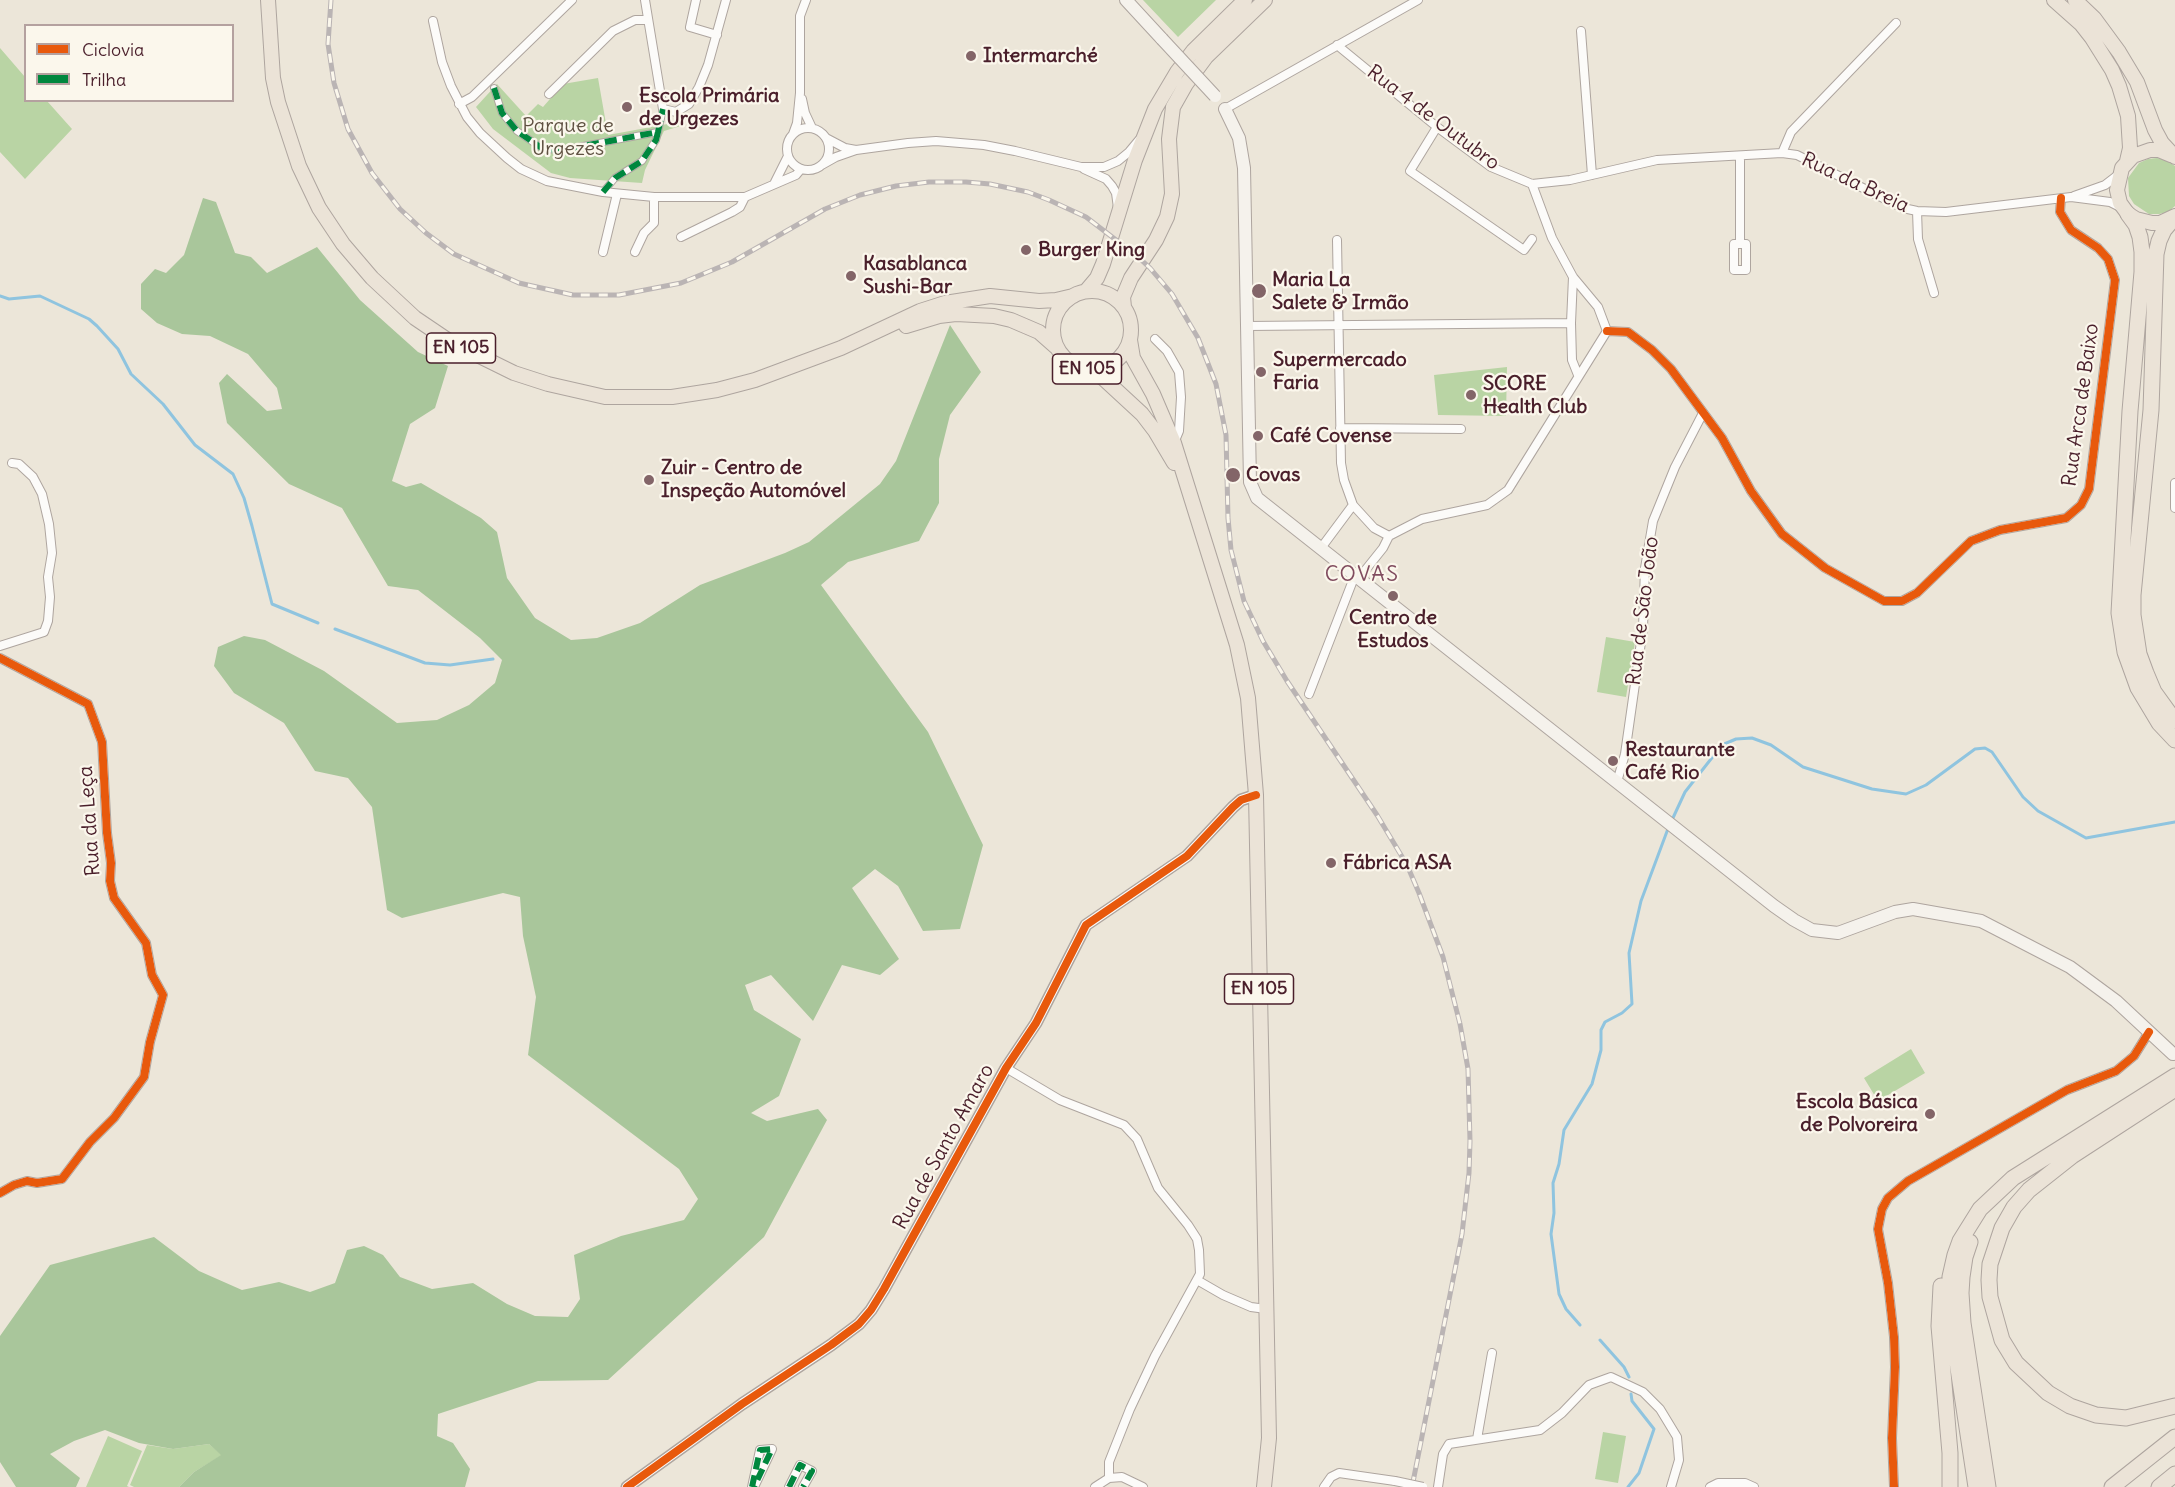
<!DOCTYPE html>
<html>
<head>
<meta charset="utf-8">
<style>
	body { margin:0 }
	#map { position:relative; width:2175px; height:1487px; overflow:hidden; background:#ece6d9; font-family:Delius,sans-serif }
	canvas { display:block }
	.legend { position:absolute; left:24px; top:24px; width:210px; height:78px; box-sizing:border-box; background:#fbf7ec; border:2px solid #b4a19f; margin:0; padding:8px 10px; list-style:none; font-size:18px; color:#4a1f2b }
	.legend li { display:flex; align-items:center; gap:12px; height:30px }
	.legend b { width:30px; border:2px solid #b4a19f }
</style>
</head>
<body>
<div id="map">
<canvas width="2175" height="1487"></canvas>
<ul class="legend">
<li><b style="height:8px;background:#e8590c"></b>Ciclovia</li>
<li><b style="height:8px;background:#00873e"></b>Trilha</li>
</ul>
</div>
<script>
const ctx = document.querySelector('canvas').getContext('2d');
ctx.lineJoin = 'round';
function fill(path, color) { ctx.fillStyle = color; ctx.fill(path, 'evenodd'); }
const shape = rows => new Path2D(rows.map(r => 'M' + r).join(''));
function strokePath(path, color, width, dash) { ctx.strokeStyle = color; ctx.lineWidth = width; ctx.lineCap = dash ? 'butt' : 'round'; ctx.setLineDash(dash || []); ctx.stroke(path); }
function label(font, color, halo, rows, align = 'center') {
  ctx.font = font + ' Delius,sans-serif'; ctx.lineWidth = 4.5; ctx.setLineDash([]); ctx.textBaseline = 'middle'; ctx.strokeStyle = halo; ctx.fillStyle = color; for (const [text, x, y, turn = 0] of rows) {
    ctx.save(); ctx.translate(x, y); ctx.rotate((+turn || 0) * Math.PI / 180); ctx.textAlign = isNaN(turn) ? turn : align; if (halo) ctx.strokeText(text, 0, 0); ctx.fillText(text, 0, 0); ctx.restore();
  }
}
const green = shape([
	[1143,0,1216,0,1178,37],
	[0,48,25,77,26,100,47,101,72,129,25,179,0,152],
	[598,78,608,135,684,121,684,125,664,131,645,170,642,183,570,178,551,173,493,129,476,107,497,84,526,116,538,104,543,107,563,84],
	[2157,158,2166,160,2175,166,2175,206,2168,212,2159,214,2149,214,2134,204,2129,196,2128,178,2139,163,2148,159],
	[1507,367,1506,416,1438,415,1434,375],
	[1606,637,1635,642,1626,697,1597,692],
	[1911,1049,1925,1073,1878,1101,1864,1078],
	[1603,1432,1626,1436,1618,1483,1595,1479],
	[108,1436,142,1451,127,1486,129,1487,86,1487],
	[209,1444,222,1455,194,1472,179,1487,134,1487,130,1485,147,1445,173,1449]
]);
const forest = shape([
	[203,198,216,202,235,253,251,257,267,273,317,247,360,300,418,352,448,366,435,408,410,424,392,481,406,487,421,483,481,518,497,532,507,578,535,618,571,640,597,638,640,623,700,585,785,553,809,542,880,484,896,461,950,325,981,372,950,415,939,459,939,503,919,541,848,562,821,585,928,732,983,845,960,929,923,931,898,886,875,869,852,888,899,959,880,975,842,965,813,1021,771,975,745,985,754,1010,801,1039,779,1096,751,1113,767,1121,818,1109,827,1120,764,1237,608,1380,538,1381,438,1414,437,1436,453,1443,470,1469,465,1487,179,1487,194,1472,221,1455,209,1444,173,1449,139,1443,105,1430,74,1441,50,1454,80,1478,76,1487,16,1487,0,1462,0,1336,50,1265,154,1237,199,1271,242,1290,279,1282,310,1292,335,1283,347,1250,364,1246,383,1255,400,1277,432,1289,473,1283,507,1304,535,1316,568,1317,580,1299,574,1255,621,1236,684,1220,698,1199,679,1169,528,1055,536,997,523,936,520,897,503,893,402,918,387,910,372,807,348,778,315,771,284,723,234,693,214,666,218,647,244,636,265,640,324,671,397,723,437,720,469,705,495,683,502,660,480,638,418,590,388,586,342,508,289,484,227,423,219,383,227,374,267,411,282,409,277,388,248,354,210,336,182,334,157,323,141,309,141,284,155,269,166,273,184,255]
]);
const stream = shape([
	[0,296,9,299,40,296,89,319,97,326,118,349,131,374,163,404,195,445,233,474,244,498,252,526,272,604,318,623],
	[335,629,425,663,450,665,493,659],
	[1672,820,1685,792,1722,745,1736,739,1752,738,1771,745,1803,767,1872,789,1906,794,1926,785,1975,749,1985,748,1992,752,2023,797,2038,811,2086,838,2175,822],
	[1580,1325,1566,1309,1559,1294,1551,1234,1554,1213,1553,1183,1559,1164,1564,1130,1592,1084,1601,1050,1601,1030,1605,1022,1622,1013,1632,1004,1629,953,1641,901,1669,826],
	[1600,1340,1624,1367,1629,1377],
	[1628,1487,1639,1473,1654,1429,1632,1401,1631,1394]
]);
const pedestrian = shape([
	[494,88,502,113,517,131,543,149,562,150,658,132,663,109],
	[603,192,615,178,642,161,656,140,658,132]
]);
const minor = shape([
	[645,0,663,109,676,112,689,104,699,87,708,65,726,0],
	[696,0,690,27,717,35],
	[433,21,442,62,451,86,467,117,480,133,507,158,521,169,547,181,603,192,654,197,745,197,796,175,801,169],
	[1581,31,1592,175],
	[1337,45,1437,127,1491,167,1532,184,1570,180,1657,160,1782,153,1797,155,1903,208,1917,211,1946,212,2071,197,2110,202,2122,208],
	[549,94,613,31,635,20,648,20],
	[802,99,805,113,812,128],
	[459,104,472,97,572,0],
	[1225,109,1418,0],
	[1437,127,1410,171,1524,250,1532,239],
	'787 149a21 21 0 1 1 42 0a21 21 0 1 1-42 0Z',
	[793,134,797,123,800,93,800,16,806,0],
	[826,138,845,148,856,150],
	[1782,153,1791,132,1896,23],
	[820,166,836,157,856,150,908,143,936,141,984,145,1015,151,1081,167,1104,167,1118,161,1129,152,1139,140],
	[1084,169,1106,179,1112,186,1116,193,1118,208],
	[775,182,788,156],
	[1532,184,1552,238,1573,277,1598,307,1607,331],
	[2074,196,2105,185,2118,175],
	[1917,211,1918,239,1934,293],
	[681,237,732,212,740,207,745,197],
	[1337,240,1341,463,1344,480,1353,505,1374,528,1389,536],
	[1740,244,1746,244,1746,270,1734,270,1734,244,1740,244,1740,157],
	[603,252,617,194],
	[635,252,644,233,654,223,654,197],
	[1573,277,1571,323,1572,360,1578,375],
	[1247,326,1571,323],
	[1607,331,1628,332,1652,350,1671,369,1722,438,1751,491,1782,534,1825,568,1884,601,1902,601,1917,593,1971,541,2000,530,2066,518,2081,505,2089,489,2115,280,2108,259,2098,248,2071,230,2060,212,2061,198],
	[1155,339,1167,351,1179,372,1181,397,1179,431,1174,443],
	[1340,428,1461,429],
	[2175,483,2175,508],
	[1389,536,1422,519,1487,505,1508,490,1607,331],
	[1321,548,1353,505],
	[1359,578,1383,548,1389,536],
	[0,646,44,632,48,621,50,597,48,577,52,553,49,524,42,494,33,477,19,464,12,463],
	[0,658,88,704,102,742,107,833,111,863,110,881,114,898,146,943,152,975,163,995,150,1042,144,1077,114,1118,90,1142,62,1179,37,1183,27,1181,14,1185,0,1193],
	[1309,694,1355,575],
	[1617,782,1625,754,1643,628,1645,568,1653,521,1675,467,1703,413],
	[1006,1068,1060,1100,1124,1125,1137,1139,1158,1188,1188,1225,1197,1239,1199,1250,1200,1274,1155,1356,1130,1409,1109,1462,1109,1478],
	[1197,1280,1223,1295,1251,1307,1266,1309],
	[1477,1439,1492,1353],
	[752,1487,760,1450,772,1449,754,1487],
	[789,1487,800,1465,812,1471,803,1487],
	[1095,1487,1109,1478,1122,1477,1143,1487],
	[1324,1487,1331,1477,1339,1473,1395,1481],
	[1438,1487,1443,1454,1449,1444,1540,1430,1562,1413,1589,1385,1611,1377,1643,1392,1660,1409,1677,1437,1679,1460,1671,1487],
	[1710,1487,1718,1483,1745,1483,1754,1487],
	[1894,1487,1892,1438,1895,1367,1894,1337,1888,1283,1878,1229,1882,1209,1888,1198,1908,1181,2067,1090,2116,1071,2134,1056,2149,1032]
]);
const tertiary = shape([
	[627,1487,742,1404,831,1345,859,1324,871,1310,884,1289,1006,1068,1036,1023,1086,925,1187,856,1233,807,1241,800,1256,795]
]);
const secondary = shape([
	[1126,0,1162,39],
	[1225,109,1239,138,1244,168,1250,482,1257,498,1774,906,1794,920,1812,930,1838,933,1895,912,1913,909,1981,921,2070,967,2116,1001,2173,1054]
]);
const primary = shape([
	[268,0,273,78,278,102,299,166,319,208,343,244,372,278,415,318,449,341,514,373,548,384,605,397,672,397,717,390,755,380,841,348,920,311,945,303,990,296,1039,301,1056,300,1073,296],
	[2054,0,2081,24,2092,38,2112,70,2119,86,2128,116,2130,148,2127,161],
	[2075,0,2094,18,2119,52,2137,82,2155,130,2162,143,2175,157],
	[2171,155,2159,150,2150,150,2133,156,2122,168,2117,190,2120,203,2128,214,2136,219,2152,223,2160,223,2175,216],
	'1053 330a39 39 0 1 1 78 0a39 39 0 1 1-78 0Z',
	[1086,291,1097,278,1103,264,1135,160,1155,109,1177,72,1193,51,1245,0],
	[1124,307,1123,297,1131,278,1156,240,1167,217,1172,194,1169,139,1173,107,1186,84,1206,57,1265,0],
	[906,326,939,316,956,314,994,316,1011,320,1039,332,1056,347],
	[1130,340,1133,358,1153,394,1174,443,1237,645,1248,698,1256,795,1269,1438,1264,1487],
	[1086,370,1103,378,1142,414,1155,431,1174,463]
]);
const motorway = shape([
	[2128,214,2136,225,2140,237,2142,252,2142,272,2130,411,2119,613,2125,652,2138,688,2159,723,2175,740],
	[2175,217,2164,230,2159,241,2156,254,2151,410,2133,595,2133,615,2139,654,2146,673,2154,692,2175,721],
	[2175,1089,2072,1156,2029,1190,2014,1207,2002,1228,1990,1264,1989,1280,1990,1297,2002,1340,2016,1363,2048,1393,2070,1406,2096,1415,2126,1418,2175,1406],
	[1970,1242,1965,1257,1962,1277,1961,1293,1963,1323,1988,1487],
	[1941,1286,1939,1326,1950,1453,1950,1487],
	[1976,1487,1951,1322,1950,1277,1955,1255,1960,1241,1980,1209,2013,1178,2175,1076],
	[2112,1487,2175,1437],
	[2159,1487,2175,1474]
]);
const rail = shape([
	[331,0,328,44,334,83,348,129,372,173,400,209,426,233,454,254,519,283,573,295,619,295,681,283,732,262,825,209,860,195,896,186,929,182,966,182,990,184,1028,192,1049,200,1086,217,1137,256,1150,268,1172,294,1198,338,1216,384,1226,435,1228,518,1231,550,1244,601,1263,641,1287,681,1377,815,1407,865,1419,893,1443,957,1460,1024,1468,1069,1470,1141,1469,1173,1462,1234,1412,1487]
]);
const minorBridge = shape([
	[1395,1481,1423,1487]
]);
const secondaryBridge = shape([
	[1162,39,1215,96]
]);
const quiet = shape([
	[494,88,502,113,517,131,543,149,562,150,658,132,663,109],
	[603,192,615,178,642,161,656,140,658,132],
	[752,1487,760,1450,772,1449,754,1487],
	[789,1487,800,1465,812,1471,803,1487]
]);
const cycleway = shape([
	[1607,331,1628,332,1652,350,1671,369,1722,438,1751,491,1782,534,1825,568,1884,601,1902,601,1917,593,1971,541,2000,530,2066,518,2081,505,2089,489,2115,280,2108,259,2098,248,2071,230,2060,212,2061,198],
	[0,658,88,704,102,742,107,833,111,863,110,881,114,898,146,943,152,975,163,995,150,1042,144,1077,114,1118,90,1142,62,1179,37,1183,27,1181,14,1185,0,1193],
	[627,1487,742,1404,831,1345,859,1324,871,1310,884,1289,1006,1068,1036,1023,1086,925,1187,856,1233,807,1241,800,1256,795],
	[1894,1487,1892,1438,1895,1367,1894,1337,1888,1283,1878,1229,1882,1209,1888,1198,1908,1181,2067,1090,2116,1071,2134,1056,2149,1032]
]);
const markers = [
	[971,56,6,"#836568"],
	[627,107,6,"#836568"],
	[1026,250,6,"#836568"],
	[851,276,6,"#836568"],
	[1259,291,8,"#836568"],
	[1261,372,6,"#836568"],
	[1471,395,6,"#836568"],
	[1258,436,6,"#836568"],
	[1233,475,8,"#836568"],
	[649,480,6,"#836568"],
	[1393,596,6,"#836568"],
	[1613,761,6,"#836568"],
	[1331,863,6,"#836568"],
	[1930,1114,6,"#836568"]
];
const shields = [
	[461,348,69],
	[1087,369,69],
	[1259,989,69]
];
const shieldNames = [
	["EN 105",461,348],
	["EN 105",1087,369],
	["EN 105",1259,989]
];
const poiNames = [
	["Intermarché",983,56],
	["Escola Primária",639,96],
	["de Urgezes",639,119],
	["Burger King",1038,250],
	["Kasablanca",863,264],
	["Sushi-Bar",863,287],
	["Maria La",1272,280],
	["Salete & Irmão",1272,303],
	["Supermercado",1273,360],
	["Faria",1273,383],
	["SCORE",1483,384],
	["Health Club",1483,407],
	["Café Covense",1270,436],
	["Zuir - Centro de",661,468],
	["Inspeção Automóvel",661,491],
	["Covas",1246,475],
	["Centro de",1393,618,"center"],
	["Estudos",1393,641,"center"],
	["Restaurante",1625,750],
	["Café Rio",1625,773],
	["Fábrica ASA",1343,863],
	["Escola Básica",1918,1102,"right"],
	["de Polvoreira",1918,1125,"right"]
];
const streetNames = [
	["Rua 4 de Outubro",1433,118,37],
	["Rua da Breia",1855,183,25],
	["Rua Arca de Baixo",2081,405,-82],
	["Rua de São João",1643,611,-83],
	["Rua da Leça",90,821,-94],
	["Rua de Santo Amaro",944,1147,-61]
];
const parkNames = [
	["Parque de",568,126],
	["Urgezes",568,149]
];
const neighbourhoodNames = [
	["COVAS",1362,575]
];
fill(green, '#b9d4a4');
fill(forest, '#a9c69b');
strokePath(stream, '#8fc4df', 3);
strokePath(pedestrian, '#aea59f', 8);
strokePath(minor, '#aea59f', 10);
strokePath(tertiary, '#aea59f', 13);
strokePath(secondary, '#aea59f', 14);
strokePath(primary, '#aea59f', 16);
strokePath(motorway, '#aea59f', 17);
strokePath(pedestrian, '#fcfbf9', 6);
strokePath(minor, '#fcfbf9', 8);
strokePath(tertiary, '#fcfbf9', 10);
strokePath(secondary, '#f5f2ec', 12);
strokePath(primary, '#ebe3d7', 14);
strokePath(motorway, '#ebe3d7', 15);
strokePath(rail, '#bab4b4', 5);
strokePath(rail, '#fbf7ec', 3, [9]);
strokePath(minorBridge, '#aea59f', 10, []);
strokePath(secondaryBridge, '#aea59f', 14, []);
strokePath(minorBridge, '#fcfbf9', 8);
strokePath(secondaryBridge, '#f5f2ec', 12);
strokePath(quiet, '#00873e', 6, [12, 6]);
strokePath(cycleway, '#e8590c', 8);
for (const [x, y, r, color] of markers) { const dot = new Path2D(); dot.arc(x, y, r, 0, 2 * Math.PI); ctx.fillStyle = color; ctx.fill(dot); strokePath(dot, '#fbf7ec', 2); }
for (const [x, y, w] of shields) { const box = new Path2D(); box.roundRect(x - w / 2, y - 15, w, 30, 4.5); ctx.fillStyle = '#fbf7ec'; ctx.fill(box); strokePath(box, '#4a1f2b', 1.5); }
label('bold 18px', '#4a1f2b', null, shieldNames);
label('bold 20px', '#4a1f2b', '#fbf7ec', poiNames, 'left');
label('20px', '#4a1f2b', '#fbf7ec', streetNames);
label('20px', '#5f5142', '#fbf7ec', parkNames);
ctx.letterSpacing = '1.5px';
label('21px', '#814c5f', '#fbf7ec', neighbourhoodNames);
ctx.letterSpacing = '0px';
</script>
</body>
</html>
